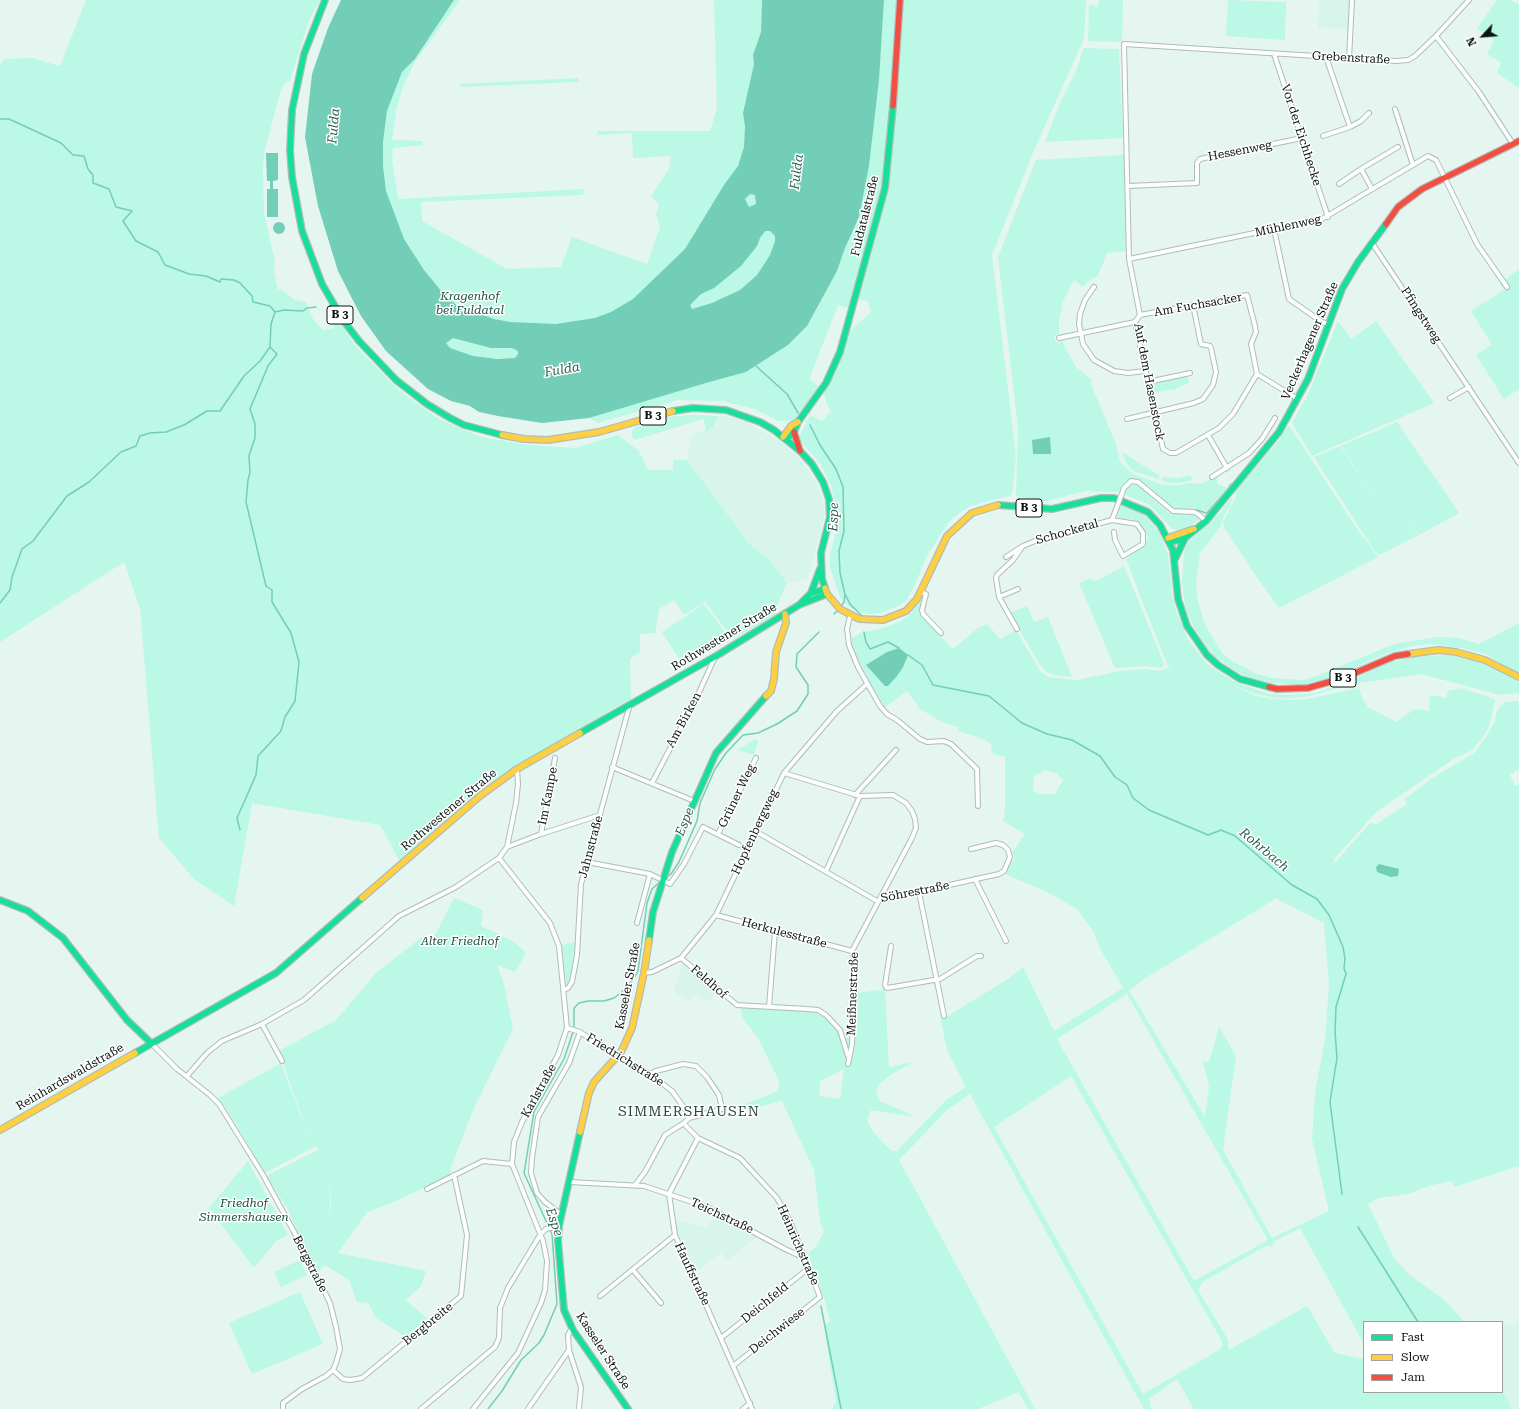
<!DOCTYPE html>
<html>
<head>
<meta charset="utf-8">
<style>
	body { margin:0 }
	#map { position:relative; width:1519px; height:1409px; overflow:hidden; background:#e5f6f0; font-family:"Roboto Serif",serif }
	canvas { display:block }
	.legend { position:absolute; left:1363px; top:1321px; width:140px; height:72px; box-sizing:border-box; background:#fff; border:1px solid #9da2a0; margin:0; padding:5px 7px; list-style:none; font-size:12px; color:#0b1612 }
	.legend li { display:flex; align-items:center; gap:8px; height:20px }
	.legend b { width:20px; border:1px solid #9da2a0 }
	.north { position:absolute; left:1463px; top:16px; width:40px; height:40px; -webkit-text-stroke:3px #fff; paint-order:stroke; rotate:244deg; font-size:11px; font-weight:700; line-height:16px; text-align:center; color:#0b1612 }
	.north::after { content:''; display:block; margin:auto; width:14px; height:18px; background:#0b1612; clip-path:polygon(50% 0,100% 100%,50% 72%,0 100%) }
</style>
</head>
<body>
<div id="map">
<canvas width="1519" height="1409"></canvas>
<ul class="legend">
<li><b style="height:5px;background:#16e098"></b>Fast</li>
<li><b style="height:5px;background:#ffcf43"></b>Slow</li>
<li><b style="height:5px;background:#f24e42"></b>Jam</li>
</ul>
<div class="north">N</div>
</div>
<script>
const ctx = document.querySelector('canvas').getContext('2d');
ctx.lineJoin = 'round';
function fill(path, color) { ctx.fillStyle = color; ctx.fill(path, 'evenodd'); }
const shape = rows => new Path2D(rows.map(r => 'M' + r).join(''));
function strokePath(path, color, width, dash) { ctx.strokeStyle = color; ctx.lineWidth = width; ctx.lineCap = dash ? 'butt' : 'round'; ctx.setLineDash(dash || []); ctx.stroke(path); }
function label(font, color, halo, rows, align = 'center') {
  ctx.font = font + ' "Roboto Serif",serif'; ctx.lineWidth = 3; ctx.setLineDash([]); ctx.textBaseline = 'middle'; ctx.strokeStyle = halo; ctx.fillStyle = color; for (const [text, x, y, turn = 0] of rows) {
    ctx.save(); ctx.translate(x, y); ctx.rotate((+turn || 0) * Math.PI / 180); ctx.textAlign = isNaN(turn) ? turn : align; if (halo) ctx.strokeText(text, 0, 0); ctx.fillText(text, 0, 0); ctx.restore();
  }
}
const built = shape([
	[1319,0,1350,0,1348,29,1318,28],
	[720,414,748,423,782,443,803,462,818,486,825,513,808,579,787,583,769,559,749,544,687,460,691,435,714,428],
	[683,962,715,992,709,1002,695,995,689,1000,674,992],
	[714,1213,758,1236,728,1260,721,1253,693,1275,677,1239,674,1219,708,1228],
	[1519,1322,1519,1409,1512,1409,1502,1391,1502,1326]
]);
const green = shape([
	[86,0,320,0,309,20,290,81,285,82,281,90,265,149,263,168,264,212,275,262,274,271,278,290,281,289,295,300,306,302,313,319,323,330,335,328,328,310,332,311,357,348,399,390,437,418,481,437,529,445,575,448,618,435,639,451,648,470,673,470,673,460,687,460,749,544,769,559,787,583,776,608,775,615,733,639,705,602,684,615,674,600,659,609,655,633,640,634,640,652,630,659,631,699,614,708,579,732,506,777,400,862,380,825,252,803,234,906,194,879,159,838,140,608,124,562,0,642,0,64,5,59,32,58,60,66],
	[454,0,460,0,415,62,404,84,396,111,392,140,423,141,423,145,393,148,392,160,398,199,584,189,583,195,421,202,422,221,507,269,561,267,572,237,647,264,660,227,656,214,659,205,651,196,669,169,671,156,633,158,632,133,598,135,598,131,710,131,717,108,714,0,762,0,761,32,753,55,754,64,743,113,745,129,775,226,775,241,770,255,757,275,740,290,714,303,515,358,486,359,461,353,450,348,432,334,386,191,383,166,383,142,387,111,402,72,415,59],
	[884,0,1086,0,1084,39,1035,148,992,255,1016,457,1012,495,970,506,951,519,927,555,915,585,906,601,894,608,880,613,867,614,852,609,840,597,830,567,830,555,836,532,836,509,831,486,820,463,803,444,799,437,810,415,822,421,831,411,827,405,824,393,842,353,849,332,871,312,868,301,857,299,848,308,838,305,809,379,820,388,793,421,779,421,754,409,722,401,678,400,598,423,589,418,706,383,746,372,788,345,807,326,837,271,845,248,859,217,869,166,879,80],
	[1099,0,1123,0,1122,42,1088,41,1089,5,1098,7],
	[1228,0,1286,2,1285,40,1226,36],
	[1497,0,1510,0,1519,4,1519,88,1497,73,1501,63,1487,54,1494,40,1477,29],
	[1084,48,1119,49,1123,138,1045,142,1059,105,1076,71],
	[578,78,579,82,460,87,461,84],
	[1124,155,1126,251,1107,253,1098,276,1088,281,1083,287,1074,280,1063,301,1059,322,1059,334,1054,336,1056,343,1062,341,1076,367,1093,381,1090,382,1116,444,1120,462,1133,474,1163,485,1180,485,1190,483,1200,484,1217,477,1217,484,1227,488,1207,512,1194,508,1179,510,1173,508,1145,483,1133,478,1128,480,1118,492,1086,491,1046,501,1025,499,1016,495,1018,428,998,257,1036,160],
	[1032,440,1051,454,1033,454],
	[1519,269,1519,389,1504,399,1476,355,1492,345,1471,311,1504,290,1500,283],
	[1338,321,1351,339,1376,321,1434,403,1312,456,1292,423,1305,399,1313,406,1306,399],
	[1187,375,1189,383,1175,389,1151,393,1149,383],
	[692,415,718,416,713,428,704,431,706,428,703,419,635,440,633,438,631,433,635,427,668,417],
	[1397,422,1459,513,1419,535,1402,511,1418,535,1380,555,1375,552,1314,457,1340,446,1393,526,1341,446],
	[1289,425,1357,529,1378,557,1279,608,1249,566,1256,563,1249,565,1224,527,1223,522,1235,499,1236,490,1279,440],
	[1122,452,1160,476,1158,479,1133,471,1126,463],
	[1191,475,1192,480,1179,483,1170,483,1161,480,1162,477,1178,478],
	[1132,484,1142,488,1169,513,1194,515,1198,518,1198,521,1186,528,1177,530,1173,529,1148,504,1125,495,1126,488],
	[1231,498,1233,499,1224,516,1220,527,1200,553,1196,583,1197,597,1204,623,1222,653,1232,661,1257,674,1272,678,1302,680,1314,677,1394,644,1437,637,1459,638,1479,644,1519,623,1519,673,1485,654,1462,648,1430,644,1412,646,1387,653,1334,677,1302,685,1263,682,1251,679,1232,669,1212,654,1194,628,1185,606,1182,583,1184,552,1187,543,1219,514],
	[1121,504,1136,509,1145,516,1159,532,1168,555,1172,594,1176,611,1189,641,1208,665,1235,682,1269,694,1291,695,1316,693,1350,681,1389,663,1413,657,1446,655,1475,660,1506,674,1519,682,1519,693,1500,695,1421,674,1358,683,1305,697,1292,698,1274,698,1257,694,1231,685,1256,696,1273,699,1302,700,1359,688,1362,698,1368,707,1396,722,1415,709,1429,711,1430,695,1446,698,1448,691,1462,688,1494,699,1495,701,1489,726,1484,736,1471,751,1455,758,1376,812,1335,858,1333,865,1370,823,1377,824,1407,804,1405,799,1431,779,1474,753,1486,737,1494,723,1498,709,1505,702,1519,701,1519,769,1510,775,1515,786,1519,784,1519,1166,1454,1187,1452,1181,1428,1186,1408,1194,1379,1198,1368,1204,1394,1258,1411,1276,1443,1299,1465,1322,1364,1322,1364,1344,1300,1228,1275,1241,1272,1246,1266,1246,1202,1282,1198,1290,1227,1338,1229,1350,1307,1306,1335,1353,1364,1359,1364,1392,1502,1391,1512,1409,1194,1409,1177,1379,1149,1399,1151,1409,1144,1409,970,1094,947,1110,899,1160,1035,1409,1028,1409,1019,1392,978,1409,832,1409,836,1402,824,1327,830,1321,824,1298,808,1254,817,1245,824,1232,820,1222,814,1170,782,1101,743,1111,742,1105,778,1091,779,1081,758,1038,743,1018,740,1005,814,1011,829,1020,839,1029,843,1038,854,1038,857,993,885,989,889,1067,914,1062,892,1074,879,1084,876,1091,880,1101,916,1117,871,1110,867,1121,874,1133,885,1145,892,1151,897,1151,945,1101,966,1087,947,1050,940,1016,948,1016,1008,979,1023,967,1054,1031,1123,988,1101,950,1093,931,1077,909,1049,893,1003,873,1015,858,1012,853,1025,834,1003,821,1005,813,1005,756,994,755,991,751,992,745,983,739,958,731,959,727,942,722,920,709,907,691,885,707,870,683,853,650,851,639,860,633,879,629,897,623,908,616,923,599,919,611,920,615,953,649,978,628,987,624,1000,639,1016,630,1040,671,1048,677,1077,680,1120,671,1145,669,1161,671,1173,665,1168,666,1162,652,1126,559,1145,544,1148,537,1143,528,1135,520,1118,518,1116,514],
	[1045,770,1057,774,1063,780,1055,794,1041,794,1033,791,1034,776],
	[1275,898,1324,923,1329,986,1325,1039,1315,1093,1312,1139,1329,1211,1272,1238,1223,1150,1236,1056,1219,1027,1209,1062,1203,1061,1209,1087,1205,1117,1129,990,1152,974,1264,906],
	[1127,994,1268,1240,1194,1281,1057,1039],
	[844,1069,840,1099,819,1096,820,1081],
	[1071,1076,1222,1341,1222,1346,1219,1350,1143,1394,994,1127],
	[1124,566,1163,661,1164,665,1162,668,1146,666,1115,668,1079,583,1091,578,1093,581,1096,581],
	[704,604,728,636,683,665,662,632],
	[1027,606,1034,622,1048,617,1072,677,1055,675,1046,672,1035,657,1010,613],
	[755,739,758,740,754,755,738,750],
	[454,898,483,910,481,926,513,941,526,953,515,972,497,965,504,984,513,1029,473,1110,450,1170,451,1175,389,1204,367,1212,338,1253,426,1271,421,1286,406,1300,428,1319,406,1337,376,1318,368,1303,357,1302,349,1280,325,1265,318,1271,299,1236,289,1211,266,1176,318,1150,329,1170,330,1206,328,1215,331,1207,329,1170,304,1123,279,1051,336,1020,377,972,425,935,425,944,433,939],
	[575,942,570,979,566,985,562,945],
	[281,1063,303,1122,316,1146,265,1173,227,1109,218,1098],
	[248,1161,288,1235,277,1240,254,1268,209,1208],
	[300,1260,307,1275,281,1287,274,1272],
	[300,1292,323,1344,252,1374,229,1323]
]);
const water = shape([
	[341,0,454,0,415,59,402,72,387,111,383,142,383,166,386,191,404,239,424,270,446,297,458,306,494,319,510,322,556,324,595,318,611,312,633,299,685,249,724,185,738,166,744,147,745,127,743,113,754,64,753,55,761,32,762,0,884,0,879,80,869,166,859,217,845,248,837,271,807,326,788,345,746,372,706,383,589,418,542,423,498,416,479,412,470,406,451,401,428,389,386,351,361,316,338,271,318,206,305,137,312,74,328,28],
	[750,194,755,195,756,204,749,207,745,199],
	[765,231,770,231,775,236,775,241,770,255,757,275,740,290,712,303,692,309,690,305,701,294,714,288,741,266,757,246,760,238],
	[453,338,491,348,512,348,518,351,518,354,515,358,497,359,473,356,450,348,446,343],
	[266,153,278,153,278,180,273,181,273,189,278,189,278,217,267,217,267,189,270,189,270,181,267,181],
	'273 228a6 6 0 1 1 12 0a6 6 0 1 1-12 0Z',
	[1050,437,1051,454,1033,454,1032,440],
	[899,648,908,655,903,667,897,676,888,686,885,686,866,665,887,652],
	[1379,864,1399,869,1398,876,1391,877,1377,872,1376,867]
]);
const stream = shape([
	[0,119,9,119,61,143,73,155,84,156,88,169,93,175,93,183,109,189,116,207,132,211,123,221,136,241,158,252,165,265,189,274,206,276,220,282,221,279,234,280,240,283,252,296,253,302,270,306,275,312,284,310,303,311,307,308,316,307],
	[756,366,787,394,798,413],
	[810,425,820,445,836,469,843,487,844,531,839,551,840,573,845,594,844,602,840,608],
	[1229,487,1231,484],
	[1189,510,1197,510,1206,513],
	[1207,513,1228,489],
	[845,594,850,604,862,616],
	[0,603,10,590,12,577,22,549,33,541,67,496,89,482,121,452,136,446,140,436,150,433,166,432,184,425,207,411,220,411,244,376,260,361,270,347,271,324,275,312],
	[834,614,838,610],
	[864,632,866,642,870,649,888,642,899,648],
	[908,655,922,665,933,685,989,696,1022,723,1047,734,1072,740,1100,756,1115,777,1127,785,1133,798,1149,810,1208,835,1221,830,1235,836,1292,885,1317,899,1329,915,1343,947,1345,959,1344,968,1346,974,1336,1007,1335,1031,1337,1058,1330,1102,1342,1194],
	[240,830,237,818,256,775,258,756,281,731,285,717,295,701,299,662,291,633,272,602,272,590,266,586,246,502,248,480,250,472,249,456,255,438,255,424,250,409,268,366,277,354,270,347],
	[666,878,671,874,679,862,697,821,700,803,708,785,715,769,726,753,743,735,758,733,777,724,797,711,808,694,808,685,796,667,797,654,819,632],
	[574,1027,574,1008,579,1003,588,1001,604,1001,614,998,622,992,633,980,638,971,647,903,652,889,661,881],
	[1358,1227,1418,1322],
	[821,1306,841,1409],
	[488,1409,502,1391,521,1360,539,1343,544,1335,557,1304,552,1234,524,1173,534,1112,564,1059,573,1032]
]);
const street = shape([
	[1436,36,1469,0],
	[1274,54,1328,217],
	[1326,57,1350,127],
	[1349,59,1352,0],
	[1395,109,1413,165],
	[1323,136,1350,127,1361,121,1369,113],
	[1339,184,1361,169],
	[1128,186,1197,183,1197,163,1200,159,1302,138],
	[1372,189,1361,169,1398,147],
	[1274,229,1289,299,1322,322,1329,324],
	[1372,243,1519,463],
	[1129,259,1322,219,1428,156,1436,160,1477,244,1507,287],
	[1094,287,1085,300,1080,314,1079,324,1083,344,1094,360,1114,371,1128,373,1145,371],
	[1140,315,1247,295,1255,326,1256,332,1251,344,1257,374],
	[1059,338,1135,322],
	[1257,374,1233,414,1219,428,1176,453,1170,453,1163,449,1135,322,1140,315,1129,259,1124,44,1396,61,1408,60,1415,56,1436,36,1479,92,1513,144],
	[1257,374,1298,399],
	[1148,382,1190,373],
	[1450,398,1469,387],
	[1127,419,1194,403,1203,399,1213,385,1216,372,1211,348,1210,346,1201,344,1193,305],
	[1208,435,1227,468],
	[1212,477,1249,453,1262,439,1275,418],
	[1124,488,1131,481,1138,482,1173,511,1194,512,1198,514,1206,521],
	[1114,532,1115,540,1123,556,1143,544,1143,533,1137,524,1112,520,1115,512],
	[1006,557,1023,546,1035,541,1112,520],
	[921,592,926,594,922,610,923,614,941,633],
	[999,597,1018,589],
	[850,616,847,629,849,645,858,667,880,706,887,714,897,720,920,739,927,742,944,741,951,744,977,769,978,806],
	[1017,629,999,597,996,578,997,575,1013,560,1022,547],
	[612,767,694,801],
	[784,773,860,796,893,795,906,803,912,811,915,819,916,828,912,838,852,951,854,960,854,1000,852,1044,848,1064],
	[652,783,697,697,715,657],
	[855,795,896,750],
	[755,831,877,901,999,874,1004,871,1010,857,1008,850,1003,845,996,843,971,849],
	[541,834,555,758],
	[718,834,756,758],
	[507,847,541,834,600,815],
	[587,862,650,874,670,884,684,864,703,827,739,845],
	[826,871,860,796],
	[975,879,1006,941],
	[919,892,944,1016],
	[716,915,852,951],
	[637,923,650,874],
	[891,946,885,985,887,988,940,979,977,956,981,956],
	[681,958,737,1005,807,1009,818,1010,826,1015,840,1030,848,1056],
	[644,973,652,972,681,958,716,915,784,773,837,711,867,684],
	[564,990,568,988,572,982,577,955,581,884,630,704],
	[769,1007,775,931],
	[262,1024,282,1061],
	[567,1028,580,1032,617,1057,650,1074,672,1091,688,1113,689,1118,684,1123,686,1126,698,1138,740,1158,777,1198,790,1221,820,1297,733,1366],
	[151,1043,177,1069,210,1095,219,1104,263,1175,310,1261,330,1303,336,1327,340,1349,336,1363,333,1370,326,1376,302,1389,283,1403,283,1409],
	[650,1074,656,1071,683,1064,696,1066,707,1077,719,1095,722,1109,689,1118],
	[187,1076,207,1053,222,1041,262,1024,304,1000,399,916,456,887,499,858],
	[698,1138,669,1194,675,1235,752,1409],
	[569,1182,644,1186,707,1207,785,1249,798,1255,804,1254],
	[635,1185,645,1172,665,1135,684,1123],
	[427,1189,483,1161,512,1164],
	[562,1215,545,1202,537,1193,531,1173,532,1158,538,1117,569,1063,580,1032],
	[633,1270,661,1303],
	[600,1296,675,1235],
	[572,1328,568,1335,569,1350,581,1387,579,1409],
	[721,1338,809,1268],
	[333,1370,343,1379,350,1380,362,1378,461,1296,467,1235,454,1175],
	[421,1409,495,1347,499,1338,500,1308,508,1288,540,1235,546,1229,559,1226],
	[473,1409,518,1353,541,1303,545,1290,547,1261,543,1241,512,1164,514,1142,522,1122,558,1055,567,1028,559,946,550,923,499,858,507,847,516,803,518,784,517,769],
	[528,1409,569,1350],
	[743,1409,750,1403]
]);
const fast = shape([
	[325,0,304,54,292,110,290,150,292,177,302,231,322,284,343,320,359,341,396,380,427,404,450,418,464,425,502,435],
	[673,411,693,408,726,410,760,422,774,430,800,451,812,464,823,482,829,499,830,517,821,553,822,579,825,588],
	[783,437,790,436,794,432,798,422,826,383,840,352,885,188,893,106],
	[998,505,1052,509,1101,498,1114,498,1148,512,1160,525,1173,550,1178,599,1187,626,1207,655,1218,665,1240,679,1269,687],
	[1169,540,1175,541,1185,538,1206,521,1279,432,1308,379,1342,289,1358,262,1386,224],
	[1175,559,1185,538],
	[811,593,820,569],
	[580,733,716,656,799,605,827,594,822,590,811,593,799,605],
	[0,900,28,911,63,938,127,1020,151,1043],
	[649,940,653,912,672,852,716,753,766,696],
	[135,1053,276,973,362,898],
	[580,1132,559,1226,558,1241,564,1310,573,1330,628,1409]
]);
const slow = shape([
	[502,435,524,439,548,440,599,432,673,411],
	[783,437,791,426,798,422],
	[1168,538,1194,529],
	[825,588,827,594,840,609,859,619,883,620,906,611,917,599,947,536,972,513,998,505],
	[1408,654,1439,650,1456,652,1485,660,1519,677],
	[766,696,771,691,774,679,776,652,786,623,785,614],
	[362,898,480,796,517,769,580,733],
	[0,1130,135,1053],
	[580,1132,589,1093,594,1082,621,1052,632,1028,644,973,649,940]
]);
const jam = shape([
	[893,106,900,0],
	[1386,224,1398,207,1422,189,1519,141],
	[794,432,800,451],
	[1269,687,1277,689,1308,688,1343,678,1395,656,1408,654]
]);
const streetBridge = shape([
	[1115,512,1124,488]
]);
const shields = [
	[340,315,26],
	[653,416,26],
	[1029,508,26],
	[1343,678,26]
];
const shieldNames = [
	["B 3",340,315],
	["B 3",653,416],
	["B 3",1029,508],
	["B 3",1343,678]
];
const streetNames = [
	["Grebenstraße",1351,58,3],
	["Vor der Eichhecke",1301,135,72],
	["Hessenweg",1240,151,-11],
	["Fuldatalstraße",865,216,-76],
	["Mühlenweg",1288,226,-12],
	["Am Fuchsacker",1198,305,-10],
	["Pfingstweg",1421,315,57],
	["Veckerhagener Straße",1310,341,-67],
	["Auf dem Hasenstock",1149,382,79],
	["Schocketal",1067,532,-16],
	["Rothwestener Straße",724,637,-31],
	["Am Birken",684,720,-62],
	["Im Kampe",548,796,-79],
	["Grüner Weg",737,796,-64],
	["Rothwestener Straße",449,810,-40],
	["Hopfenbergweg",755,832,-65],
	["Jahnstraße",591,847,-75],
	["Söhrestraße",915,892,-11],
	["Herkulesstraße",784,933,15],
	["Feldhof",709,982,41],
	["Kasseler Straße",628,986,-79],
	["Meißnerstraße",853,994,-88],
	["Friedrichstraße",625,1060,32],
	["Reinhardswaldstraße",70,1077,-30],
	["Karlstraße",539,1091,-61],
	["Teichstraße",722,1216,25],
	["Heinrichstraße",798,1245,66],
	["Bergstraße",310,1264,63],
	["Hauffstraße",692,1274,65],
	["Deichfeld",765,1303,-39],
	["Bergbreite",428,1324,-39],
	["Deichwiese",777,1331,-38],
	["Kasseler Straße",603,1351,57]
];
const parkNames = [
	["Kragenhof",470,296],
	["bei Fuldatal",470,310],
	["Alter Friedhof",460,941],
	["Friedhof",244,1203],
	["Simmershausen",244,1217]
];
const waterNames = [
	["Fulda",334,126,-85],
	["Fulda",797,172,-83],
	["Fulda",562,370,-10],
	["Espe",834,517,-88],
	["Espe",685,822,-68],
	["Rohrbach",1264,850,40],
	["Espe",554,1222,71]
];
const quarterNames = [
	["SIMMERSHAUSEN",689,1112]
];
fill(built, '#d7f5ea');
fill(green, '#bbf8e6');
fill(water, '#72ceb7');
strokePath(stream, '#72ceb7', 1.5);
strokePath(street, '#afbcb7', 6);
strokePath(fast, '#afbcb7', 8);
strokePath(slow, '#afbcb7', 8);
strokePath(jam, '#afbcb7', 8);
strokePath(street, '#fbfefd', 4);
strokePath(fast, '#16e098', 5.5);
strokePath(slow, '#ffcf43', 5.5);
strokePath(jam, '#f24e42', 5.5);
strokePath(streetBridge, '#afbcb7', 6, []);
strokePath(streetBridge, '#fbfefd', 4);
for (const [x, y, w] of shields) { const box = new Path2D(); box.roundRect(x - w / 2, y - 9, w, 18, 3); ctx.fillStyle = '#fff'; ctx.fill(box); strokePath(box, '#0b1612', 1); }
label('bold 11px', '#0b1612', null, shieldNames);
label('12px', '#0b1612', '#fff', streetNames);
label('italic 12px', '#205345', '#fff', parkNames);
label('italic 13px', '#2e6052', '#fff', waterNames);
ctx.letterSpacing = '1px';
label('14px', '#2f4a42', '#fff', quarterNames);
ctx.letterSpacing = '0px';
</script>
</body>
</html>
